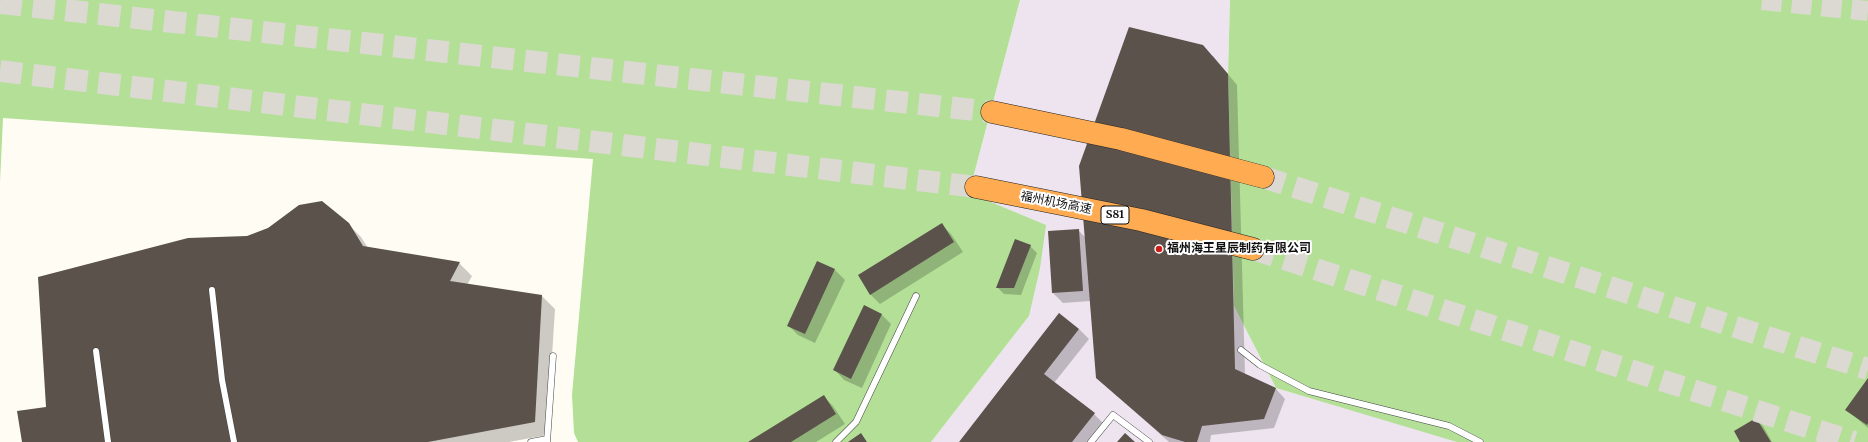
<!DOCTYPE html>
<html>
<head>
<meta charset="utf-8">
<style>
	body { margin:0 }
	canvas { display:block; background:#fffdf3 }
</style>
</head>
<body>
<canvas width="1868" height="442"></canvas>
<script>
const ctx = document.querySelector('canvas').getContext('2d');
ctx.lineJoin = 'round';
function fill(path, color) { ctx.fillStyle = color; ctx.fill(path, 'evenodd'); }
const shape = rows => new Path2D(rows.map(r => 'M' + r).join(''));
function strokePath(path, color, width, dash) { ctx.strokeStyle = color; ctx.lineWidth = width; ctx.lineCap = dash ? 'butt' : 'round'; ctx.setLineDash(dash || []); ctx.stroke(path); }
function label(font, color, halo, rows, align = 'center') {
  ctx.font = font + ' Merriweather,"Noto Sans SC",serif'; ctx.lineWidth = 4; ctx.setLineDash([]); ctx.textBaseline = 'middle'; ctx.strokeStyle = halo; ctx.fillStyle = color; for (const [text, x, y, turn = 0] of rows) {
    ctx.save(); ctx.translate(x, y); ctx.rotate((+turn || 0) * Math.PI / 180); ctx.textAlign = isNaN(turn) ? turn : align; if (halo) ctx.strokeText(text, 0, 0); ctx.fillText(text, 0, 0); ctx.restore();
  }
}
const industrial = shape([
	[1020,0,1230,0,1228,74,1234,306,1276,388,1461,442,931,442,1029,316,969,193]
]);
const forest = shape([
	[0,0,1020,0,969,193,1046,225,1040,268,1029,316,931,442,578,442,574,433,572,395,593,159,3,118,0,182],
	[1230,0,1868,0,1868,442,1457,442,1276,388,1234,306,1228,74]
]);
const shadow = shape([
	[1213,56,1237,85,1245,374,1276,389,1285,399,1274,428,1211,435,1210,442,1169,442,1097,378,1090,301,1063,303,1053,293,1049,232,1078,230,1085,237],
	[348,224,361,237,368,248,459,263,472,276,467,285,542,296,555,309,547,435,509,442,23,442,47,408,247,237],
	[941,224,951,234,963,252,880,304,870,294],
	[1030,246,1037,253,1021,295,1004,294,998,288],
	[835,270,845,280,815,343,798,335,788,325],
	[881,314,891,324,862,388,844,380,835,370],
	[1079,329,1089,339,1054,383,1094,414,1104,424,1090,442,960,442],
	[1868,380,1868,428,1847,410],
	[823,396,833,406,845,424,816,442,750,442],
	[1756,419,1763,426,1772,442,1742,442]
]);
const building = shape([
	[1129,27,1203,45,1228,74,1235,369,1276,388,1264,419,1202,426,1197,442,1185,442,1162,435,1096,378,1079,166],
	[322,201,349,223,363,246,460,262,450,281,542,295,535,422,428,442,22,442,17,411,46,407,38,277,188,238,247,236,268,228,299,205],
	[942,223,954,242,870,295,858,275],
	[1079,229,1083,291,1052,293,1048,231],
	[1015,239,1031,245,1014,288,996,288],
	[817,261,835,269,805,334,787,326],
	[864,305,882,314,851,379,833,370],
	[1059,313,1079,329,1044,374,1095,413,1072,442,959,442],
	[1868,378,1868,423,1867,425,1845,410],
	[824,395,836,414,791,442,748,442],
	[1756,418,1771,442,1740,442,1734,431],
	[861,433,867,442,848,442],
	[1125,433,1135,442,1117,442]
]);
const primaryTunnel = shape([
	[1762,0,1868,11]
]);
const motorwayTunnel = shape([
	[0,3,992,112],
	[0,71,976,187],
	[1263,177,1868,369],
	[1253,249,1854,442]
]);
const service = shape([
	[212,290,222,380,234,442],
	[1241,350,1260,365,1309,391,1449,426,1480,442],
	[96,351,108,442],
	[531,442,547,439],
	[547,442,553,356],
	[836,442,856,422,916,296],
	[1091,442,1113,415,1149,442]
]);
const motorway = shape([
	[992,112,1121,139,1263,177],
	[976,187,1141,220,1253,249]
]);
const markers = [
	[1159,249,4,"#cd1d1b"]
];
const shields = [
	[1115,215,28]
];
const shieldNames = [
	["S81",1115,215]
];
const streetNames = [
	["福州机场高速",1056,203,11]
];
const poiNames = [
	["福州海王星辰制药有限公司",1167,249]
];
fill(industrial, '#eee4ef');
fill(forest, '#b3e096');
fill(shadow, '#0003');
fill(building, '#5a524b');
strokePath(primaryTunnel, '#dbd9d1', 20, [20, 10]);
strokePath(motorwayTunnel, '#dbd9d1', 22, [22, 11]);
strokePath(service, '#434343', 7);
strokePath(motorway, '#212121', 23);
strokePath(service, '#fff', 6);
strokePath(motorway, '#ffab51', 22);
for (const [x, y, r, color] of markers) { const dot = new Path2D(); dot.arc(x, y, r, 0, 2 * Math.PI); ctx.fillStyle = color; ctx.fill(dot); strokePath(dot, '#fff', 1.5); }
for (const [x, y, w] of shields) { const box = new Path2D(); box.roundRect(x - w / 2, y - 9, w, 18, 3); ctx.fillStyle = '#fff'; ctx.fill(box); strokePath(box, '#101010', 1); }
label('bold 11px', '#101010', null, shieldNames);
label('12px', '#101010', '#fff', streetNames);
label('bold 12px', '#101010', '#fff', poiNames, 'left');
</script>
</body>
</html>
